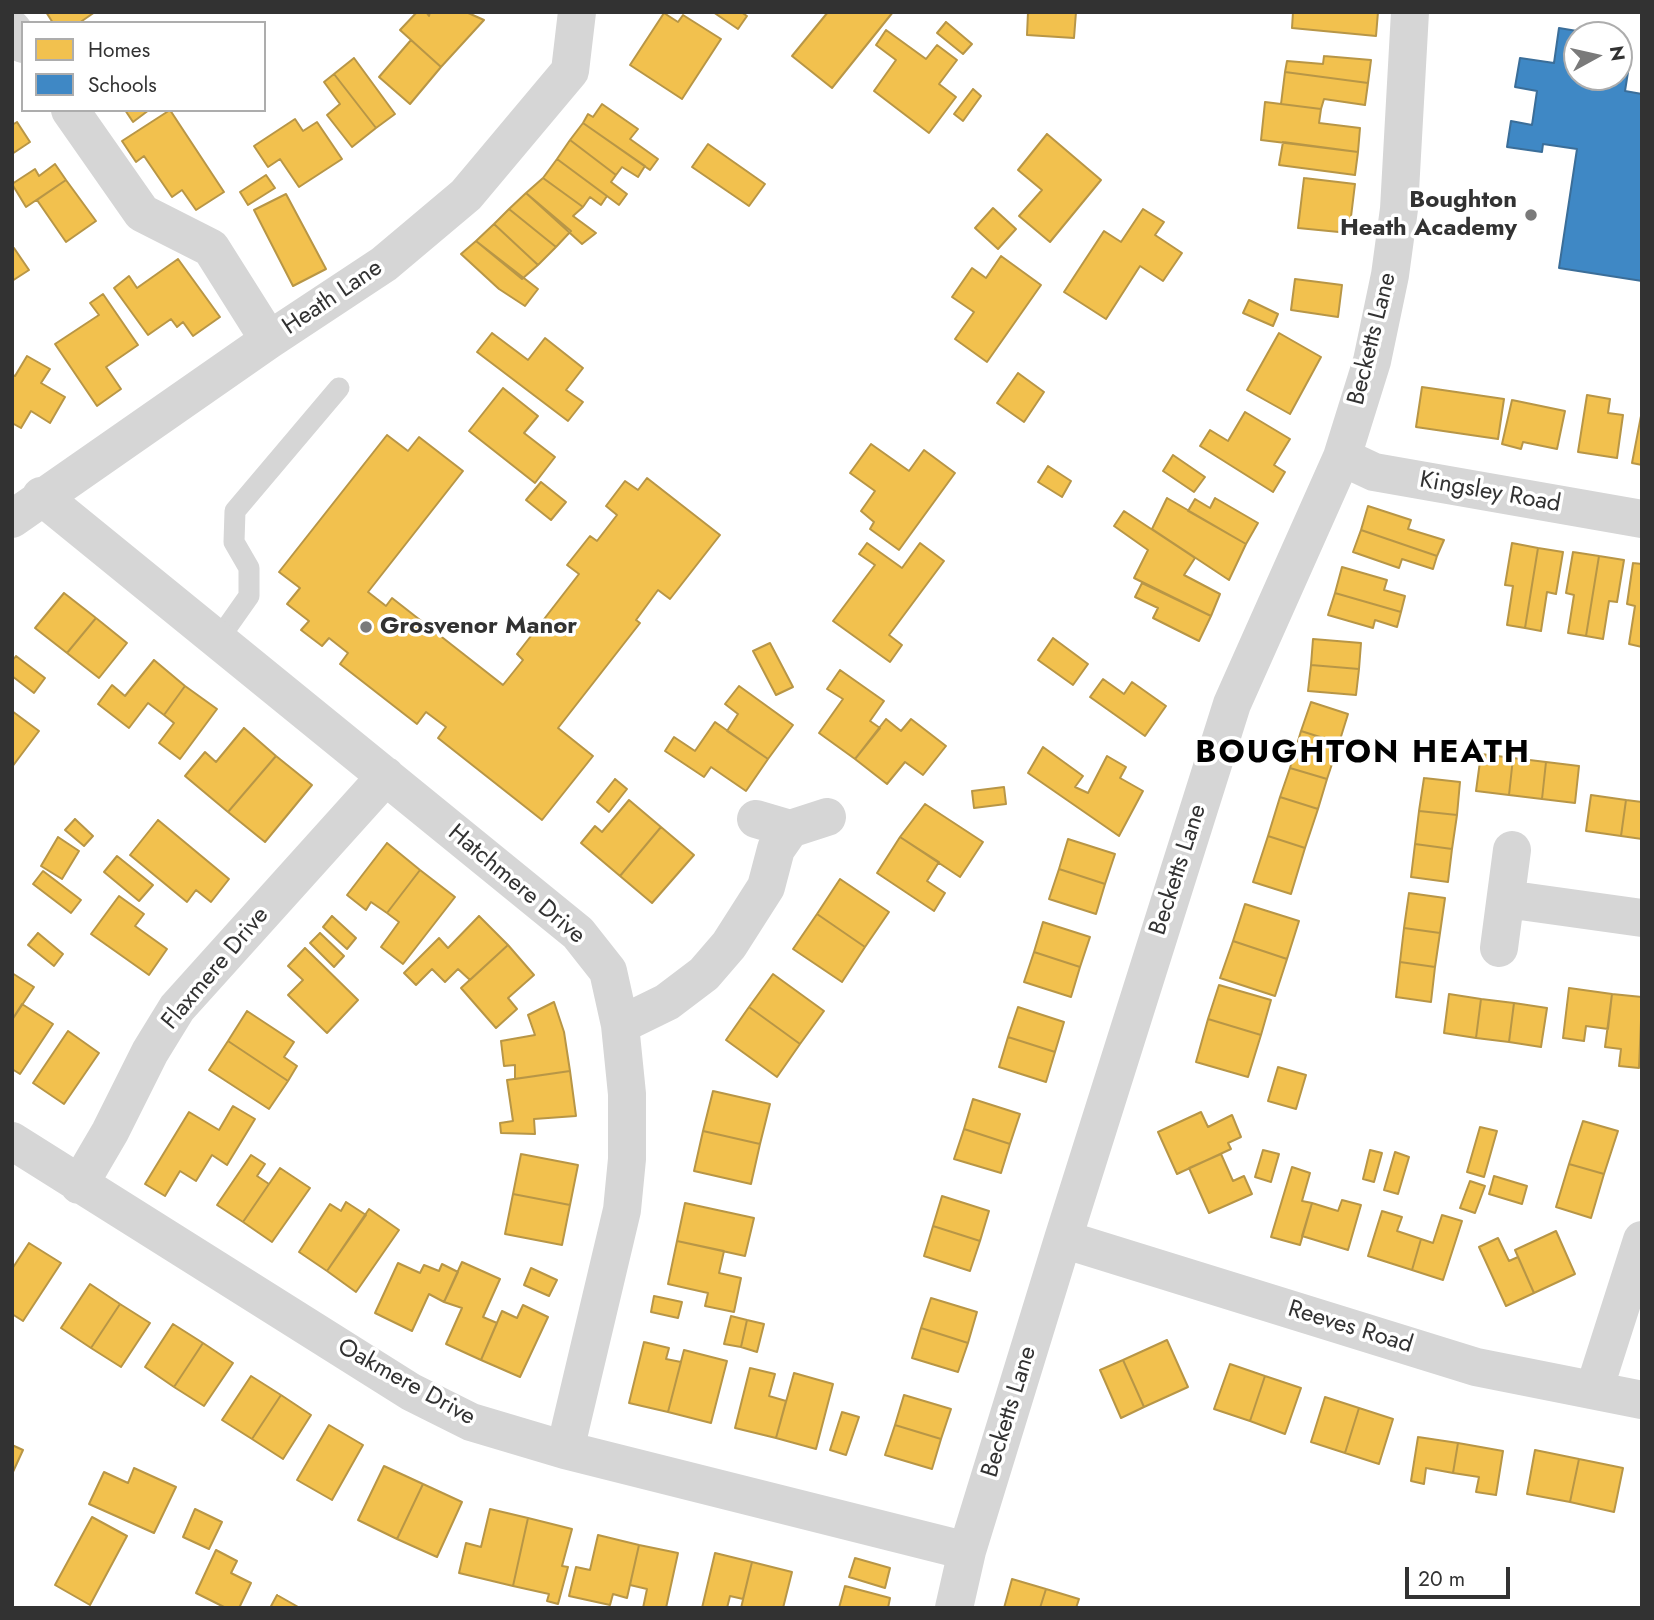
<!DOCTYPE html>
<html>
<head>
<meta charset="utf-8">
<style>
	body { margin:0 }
	#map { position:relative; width:1654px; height:1620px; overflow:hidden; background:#fff; font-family:Jost,sans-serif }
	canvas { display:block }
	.frame { position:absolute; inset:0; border:14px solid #323232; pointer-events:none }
	.legend { position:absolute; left:21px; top:21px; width:245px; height:91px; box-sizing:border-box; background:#fff; border:2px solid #adadad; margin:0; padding:9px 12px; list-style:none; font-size:21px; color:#323232 }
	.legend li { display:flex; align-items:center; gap:14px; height:35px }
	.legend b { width:35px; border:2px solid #adadad }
	.north { position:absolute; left:1563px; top:21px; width:70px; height:70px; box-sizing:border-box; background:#fff; border:2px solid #adadad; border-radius:50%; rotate:82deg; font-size:19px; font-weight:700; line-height:28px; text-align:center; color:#323232 }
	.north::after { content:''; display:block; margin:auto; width:24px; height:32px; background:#7a7a7a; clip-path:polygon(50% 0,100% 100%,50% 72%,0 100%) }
	.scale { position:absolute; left:1405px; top:1567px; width:105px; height:32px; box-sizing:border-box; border:4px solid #323232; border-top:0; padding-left:9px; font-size:21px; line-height:24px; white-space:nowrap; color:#323232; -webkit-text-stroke:5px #fff; paint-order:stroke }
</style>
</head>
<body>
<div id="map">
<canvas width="1654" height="1620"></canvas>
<div class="frame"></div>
<ul class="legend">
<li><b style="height:19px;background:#f2c14e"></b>Homes</li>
<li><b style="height:19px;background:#3f88c5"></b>Schools</li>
</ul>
<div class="north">N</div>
<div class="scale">20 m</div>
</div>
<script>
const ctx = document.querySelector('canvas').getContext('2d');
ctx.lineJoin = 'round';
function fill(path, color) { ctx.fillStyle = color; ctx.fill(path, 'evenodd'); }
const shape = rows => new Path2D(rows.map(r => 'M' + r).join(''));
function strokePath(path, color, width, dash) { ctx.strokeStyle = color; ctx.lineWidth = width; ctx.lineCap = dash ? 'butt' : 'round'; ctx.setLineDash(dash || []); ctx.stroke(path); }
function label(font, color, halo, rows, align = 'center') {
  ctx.font = font + ' Jost,sans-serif'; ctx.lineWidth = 7; ctx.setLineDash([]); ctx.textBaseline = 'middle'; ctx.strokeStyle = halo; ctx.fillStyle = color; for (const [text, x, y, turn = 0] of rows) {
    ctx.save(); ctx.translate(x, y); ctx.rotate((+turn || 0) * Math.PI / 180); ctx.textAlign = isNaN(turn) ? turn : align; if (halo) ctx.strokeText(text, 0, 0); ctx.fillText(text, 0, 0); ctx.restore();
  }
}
const homes = shape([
	[46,12,95,12,79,23,53,23,46,12],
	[417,12,426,12,429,16,430,12,466,12,484,20,441,67,400,30,417,12],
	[713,12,741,12,747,16,738,29,713,12],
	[828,12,893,12,832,88,792,56,828,12],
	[1028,12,1076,12,1074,38,1027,35,1028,12],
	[1293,12,1378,12,1376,36,1292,28,1293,12],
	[664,13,678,22,683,15,721,39,682,99,630,65,664,13],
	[946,22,972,44,963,54,937,33,946,22],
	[886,30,926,59,937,45,957,60,939,84,956,97,929,133,874,91,896,60,876,45,886,30],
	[411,40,441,67,410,104,379,77,411,40],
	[1324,56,1371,60,1368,83,1285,72,1287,61,1323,64,1324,56],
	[354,58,395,114,376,128,334,74,354,58],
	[1285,72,1368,83,1365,105,1324,99,1321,109,1281,104,1285,72],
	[334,74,376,128,352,147,327,115,340,104,324,82,334,74],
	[973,89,981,96,963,121,954,114,973,89],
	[1265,102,1321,109,1319,123,1360,128,1358,152,1261,140,1265,102],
	[602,104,638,129,630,139,658,159,650,170,583,123,588,114,593,117,602,104],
	[125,110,149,110,133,122,125,110],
	[170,110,224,192,196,210,182,190,172,197,144,156,136,162,122,141,170,110],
	[295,119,303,131,317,122,342,159,299,187,280,159,268,167,254,146,295,119],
	[17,122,30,142,12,154,12,125,17,122],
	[583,123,645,166,638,177,622,167,616,175,570,140,583,123],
	[1047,134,1101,180,1050,242,1019,216,1042,190,1018,170,1047,134],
	[570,140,616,175,611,182,627,194,619,205,557,159,570,140],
	[1283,142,1358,152,1355,175,1279,165,1283,142],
	[708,144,765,184,749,206,692,167,708,144],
	[557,159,607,196,601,205,590,197,583,207,543,178,557,159],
	[55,164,66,180,26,207,12,184,35,169,39,176,55,164],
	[266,175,275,188,248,205,240,192,266,175],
	[543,178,583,207,573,216,596,233,582,244,526,193,543,178],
	[1304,178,1355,184,1349,233,1298,228,1304,178],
	[66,180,96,221,66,242,37,200,66,180],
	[526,193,571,231,556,247,509,209,526,193],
	[286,194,326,269,293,286,254,210,286,194],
	[993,208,1016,229,998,249,975,228,993,208],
	[509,209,556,247,538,265,494,224,509,209],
	[1143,209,1164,222,1155,235,1182,253,1163,281,1140,266,1106,319,1064,292,1104,231,1121,242,1143,209],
	[494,224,538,265,522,279,476,241,494,224],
	[476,241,538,289,525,306,499,289,461,254,476,241],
	[14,248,29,270,12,281,12,249,14,248],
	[1001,256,1041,285,987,362,955,339,974,312,952,297,972,268,986,278,1001,256],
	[178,259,220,317,193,336,183,322,177,327,171,319,148,335,114,288,129,276,137,288,178,259],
	[1295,279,1342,285,1338,317,1291,310,1295,279],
	[103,294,138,345,106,367,121,389,97,406,55,344,99,315,90,303,103,294],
	[1249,300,1278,314,1273,326,1243,313,1249,300],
	[492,333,528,360,545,338,583,368,566,390,583,402,568,421,477,352,492,333],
	[1279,333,1321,357,1290,414,1247,390,1279,333],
	[27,356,50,369,41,383,65,397,50,423,31,411,21,428,12,423,12,375,15,376,27,356],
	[1018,373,1044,392,1024,422,997,403,1018,373],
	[1422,387,1504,399,1498,439,1416,427,1422,387],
	[503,388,538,416,524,433,555,457,535,483,469,431,503,388],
	[1587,395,1610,399,1608,413,1623,415,1617,458,1578,452,1587,395],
	[1512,400,1565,411,1557,449,1523,442,1521,449,1502,444,1512,400],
	[1245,412,1290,439,1274,465,1285,472,1273,492,1200,446,1210,430,1228,441,1245,412],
	[1641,416,1642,416,1642,465,1632,463,1641,416],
	[387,435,408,451,419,437,463,471,368,592,386,606,392,598,503,685,523,660,517,654,579,574,567,565,590,536,597,541,617,515,606,506,625,481,638,490,647,478,720,535,670,599,658,590,636,620,640,623,558,728,593,756,542,820,438,738,446,727,426,712,417,724,340,664,348,653,329,638,322,646,301,630,309,621,287,604,300,588,279,572,387,435],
	[871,444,909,471,924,450,955,473,899,550,870,529,874,522,861,511,875,491,850,473,871,444],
	[1173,455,1205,477,1194,492,1163,471,1173,455],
	[1048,466,1071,481,1062,497,1038,482,1048,466],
	[541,482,566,502,551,520,526,500,541,482],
	[1167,498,1246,544,1229,580,1152,529,1167,498],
	[1215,498,1258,523,1246,544,1188,511,1195,499,1210,508,1215,498],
	[1368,506,1411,520,1408,529,1444,540,1437,556,1361,530,1368,506],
	[1124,511,1195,558,1184,575,1220,594,1211,616,1134,578,1148,550,1114,526,1124,511],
	[1361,530,1437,556,1433,569,1402,559,1399,568,1353,552,1361,530],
	[867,543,902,568,920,543,944,561,889,635,902,645,890,662,833,621,875,565,859,554,867,543],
	[1512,543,1538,548,1525,628,1507,625,1513,586,1505,585,1512,543],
	[1538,548,1563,552,1556,594,1547,592,1541,631,1525,628,1538,548],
	[1573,552,1599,556,1586,636,1568,633,1574,595,1566,593,1573,552],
	[1599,556,1624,560,1617,602,1609,601,1603,639,1586,636,1599,556],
	[1633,563,1642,564,1642,647,1629,644,1635,606,1627,604,1633,563],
	[1342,567,1387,580,1384,590,1405,596,1401,612,1335,593,1342,567],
	[1142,583,1211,616,1199,641,1153,618,1158,608,1135,597,1142,583],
	[64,593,96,618,67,653,35,628,64,593],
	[1335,593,1401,612,1397,627,1375,620,1373,628,1328,615,1335,593],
	[96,618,127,643,99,678,67,653,96,618],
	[1053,638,1088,664,1073,685,1038,660,1053,638],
	[1313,639,1361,643,1359,669,1311,665,1313,639],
	[770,643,793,687,776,695,753,651,770,643],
	[16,656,45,678,34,693,12,676,12,661,16,656],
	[154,660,185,686,164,715,148,703,129,728,98,704,112,685,125,696,154,660],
	[1311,665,1359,669,1356,695,1308,691,1311,665],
	[840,670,884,701,870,721,880,728,855,759,819,733,843,699,827,689,840,670],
	[1103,679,1124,694,1132,682,1166,706,1145,736,1090,697,1103,679],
	[185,686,217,709,180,759,159,743,174,723,164,715,185,686],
	[739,686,793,725,768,759,727,731,738,714,725,704,739,686],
	[1311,702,1348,714,1339,743,1301,731,1311,702],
	[12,711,39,731,12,767,12,711],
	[886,719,901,731,911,719,946,746,923,775,905,762,887,784,855,759,886,719],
	[715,722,768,759,746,791,711,767,704,777,665,751,674,737,695,751,715,722],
	[244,728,276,756,228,812,185,776,205,752,216,762,244,728],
	[1301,731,1339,743,1327,779,1290,768,1301,731],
	[1043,747,1083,776,1075,787,1088,793,1107,756,1126,767,1120,778,1143,791,1119,836,1028,773,1043,747],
	[1481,754,1513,758,1509,795,1476,791,1481,754],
	[276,756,312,785,265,842,228,812,276,756],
	[1513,758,1546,762,1542,799,1509,795,1513,758],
	[1546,762,1579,766,1575,803,1542,799,1546,762],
	[1290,768,1327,779,1318,809,1280,797,1290,768],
	[1424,778,1460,782,1457,815,1419,811,1424,778],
	[615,779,627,789,609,812,597,802,615,779],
	[1004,787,1006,804,974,808,972,791,1004,787],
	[1591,795,1626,800,1621,836,1586,831,1591,795],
	[1280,797,1318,809,1305,848,1268,836,1280,797],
	[629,800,661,827,620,876,581,843,595,826,602,832,629,800],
	[1626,800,1642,802,1642,839,1621,836,1626,800],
	[925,804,983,842,960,877,900,837,925,804],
	[1419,811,1457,815,1452,849,1415,844,1419,811],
	[75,819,93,836,84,846,65,830,75,819],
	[158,820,229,879,211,902,196,890,187,902,130,855,158,820],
	[661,827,694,855,652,903,620,876,661,827],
	[1268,836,1305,848,1291,894,1253,882,1268,836],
	[58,837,79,851,62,879,41,866,58,837],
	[900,837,939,862,927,881,945,893,934,911,877,873,900,837],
	[1068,839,1115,854,1105,884,1059,869,1068,839],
	[387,843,420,870,387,913,371,902,366,910,347,895,387,843],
	[1415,844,1452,849,1448,882,1411,877,1415,844],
	[117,856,153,885,139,901,104,872,117,856],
	[1059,869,1105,884,1096,914,1049,899,1059,869],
	[420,870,455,897,403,964,381,947,399,922,387,913,420,870],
	[43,871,81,900,71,913,33,884,43,871],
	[840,879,889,912,865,947,817,914,840,879],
	[1409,893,1445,898,1440,933,1404,928,1409,893],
	[119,896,144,914,135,926,167,949,149,975,91,934,119,896],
	[1245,904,1299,921,1287,959,1233,941,1245,904],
	[817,914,865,947,842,982,793,949,817,914],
	[332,916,356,938,347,949,323,927,332,916],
	[479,916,508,945,470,980,458,969,445,982,432,969,416,985,404,973,439,938,448,948,479,916],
	[1043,922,1090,937,1080,967,1034,952,1043,922],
	[1404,928,1440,933,1435,967,1400,962,1404,928],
	[38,933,63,954,54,966,28,945,38,933],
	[320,933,344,956,334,967,310,943,320,933],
	[1233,941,1287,959,1275,996,1220,978,1233,941],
	[508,945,534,975,508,998,517,1009,496,1028,461,988,508,945],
	[305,948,358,1000,327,1033,288,995,303,980,288,966,305,948],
	[1034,952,1080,967,1071,997,1024,982,1034,952],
	[1400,962,1435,967,1431,1002,1396,997,1400,962],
	[12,973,34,987,12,1020,12,973],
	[773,974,824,1011,800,1044,749,1007,773,974],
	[1219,985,1271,1000,1261,1035,1208,1019,1219,985],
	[1569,988,1612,994,1608,1029,1586,1026,1584,1041,1563,1038,1569,988],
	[1449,994,1481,999,1476,1038,1444,1033,1449,994],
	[1612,994,1642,997,1639,1068,1619,1066,1621,1049,1605,1047,1612,994],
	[1481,999,1514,1003,1509,1042,1476,1038,1481,999],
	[554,1002,564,1032,570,1071,515,1079,515,1065,504,1066,501,1041,535,1035,528,1015,554,1002],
	[1514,1003,1547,1008,1541,1047,1509,1042,1514,1003],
	[22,1004,53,1024,20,1074,12,1069,12,1020,22,1004],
	[749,1007,800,1044,777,1077,726,1040,749,1007],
	[1018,1007,1064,1022,1055,1052,1008,1037,1018,1007],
	[247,1011,294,1042,284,1057,297,1066,288,1081,228,1041,247,1011],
	[1208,1019,1261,1035,1248,1077,1196,1062,1208,1019],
	[68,1031,99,1053,64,1104,33,1083,68,1031],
	[1008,1037,1055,1052,1046,1082,999,1067,1008,1037],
	[228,1041,288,1081,269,1109,209,1070,228,1041],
	[1278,1067,1306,1075,1296,1109,1268,1101,1278,1067],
	[570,1071,576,1116,534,1119,535,1134,501,1133,500,1123,513,1121,507,1080,570,1071],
	[713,1091,770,1104,760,1144,703,1131,713,1091],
	[973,1099,1020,1114,1010,1144,964,1129,973,1099],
	[233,1106,255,1119,227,1165,212,1155,196,1181,180,1171,165,1196,145,1184,189,1112,219,1130,233,1106],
	[1201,1112,1208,1127,1232,1115,1241,1137,1228,1143,1231,1149,1177,1174,1158,1132,1201,1112],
	[1583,1121,1618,1131,1604,1174,1569,1164,1583,1121],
	[1480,1127,1497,1131,1484,1177,1467,1172,1480,1127],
	[964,1129,1010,1144,1001,1173,954,1159,964,1129],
	[703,1131,760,1144,751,1184,694,1171,703,1131],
	[1263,1150,1279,1154,1271,1182,1255,1177,1263,1150],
	[1370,1150,1382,1153,1374,1182,1363,1179,1370,1150],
	[1395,1152,1409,1157,1398,1194,1384,1190,1395,1152],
	[521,1154,578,1165,570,1205,513,1194,521,1154],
	[1221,1154,1233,1181,1244,1176,1252,1194,1209,1213,1189,1168,1221,1154],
	[251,1155,265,1164,257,1176,269,1184,243,1222,217,1205,251,1155],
	[1569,1164,1604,1174,1591,1218,1556,1207,1569,1164],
	[1292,1167,1310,1173,1302,1201,1312,1203,1300,1245,1271,1237,1292,1167],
	[280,1168,310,1188,272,1242,243,1222,280,1168],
	[1494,1176,1527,1186,1522,1204,1489,1194,1494,1176],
	[1470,1181,1485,1186,1475,1213,1460,1208,1470,1181],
	[513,1194,570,1205,562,1245,505,1234,513,1194],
	[942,1196,989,1211,980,1241,933,1226,942,1196],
	[1342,1200,1361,1205,1348,1250,1302,1236,1312,1203,1338,1211,1342,1200],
	[346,1202,366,1215,327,1271,299,1252,330,1204,341,1211,346,1202],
	[685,1203,754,1218,745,1256,677,1241,685,1203],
	[369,1209,399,1230,356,1292,327,1271,369,1209],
	[1382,1211,1402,1217,1397,1231,1421,1239,1412,1270,1368,1256,1382,1211],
	[1442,1215,1462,1221,1443,1280,1412,1270,1421,1239,1433,1243,1442,1215],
	[933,1226,980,1241,970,1271,924,1256,933,1226],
	[1556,1231,1575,1274,1534,1293,1515,1250,1556,1231],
	[1498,1238,1509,1261,1518,1257,1534,1293,1506,1306,1479,1247,1498,1238],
	[677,1241,724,1251,719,1273,741,1278,734,1312,705,1306,708,1293,668,1284,677,1241],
	[29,1243,61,1263,23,1321,12,1314,12,1269,29,1243],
	[462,1262,500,1279,483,1317,497,1323,481,1360,446,1344,462,1308,444,1302,462,1262],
	[398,1263,420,1273,424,1265,439,1271,442,1264,458,1272,444,1302,429,1294,412,1331,375,1313,398,1263],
	[531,1268,557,1280,549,1296,524,1285,531,1268],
	[90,1284,120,1304,91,1348,61,1328,90,1284],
	[654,1296,682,1302,678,1318,651,1312,654,1296],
	[931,1298,977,1312,968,1343,921,1328,931,1298],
	[120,1304,150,1323,121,1367,91,1348,120,1304],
	[523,1305,548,1317,520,1377,481,1360,502,1311,517,1318,523,1305],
	[731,1316,747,1320,741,1347,724,1344,731,1316],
	[747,1320,764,1324,757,1352,741,1347,747,1320],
	[173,1324,203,1343,174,1387,145,1367,173,1324],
	[921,1328,968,1343,958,1372,912,1358,921,1328],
	[1167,1340,1188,1387,1144,1407,1123,1360,1167,1340],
	[644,1342,669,1348,666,1359,681,1362,668,1412,629,1403,644,1342],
	[203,1343,233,1363,204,1406,174,1387,203,1343],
	[684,1350,727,1361,711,1423,668,1412,684,1350],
	[1123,1360,1144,1407,1121,1418,1100,1370,1123,1360],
	[1230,1364,1265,1376,1250,1421,1214,1409,1230,1364],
	[750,1368,775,1374,769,1396,786,1401,776,1438,735,1428,750,1368],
	[794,1373,833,1384,816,1449,776,1438,794,1373],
	[251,1376,281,1395,252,1439,222,1420,251,1376],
	[1265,1376,1301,1388,1285,1434,1250,1421,1265,1376],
	[281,1395,311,1415,283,1459,252,1439,281,1395],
	[904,1395,951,1409,941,1439,895,1425,904,1395],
	[1325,1397,1359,1408,1345,1453,1311,1442,1325,1397],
	[1359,1408,1393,1419,1379,1464,1345,1453,1359,1408],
	[842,1412,859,1417,846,1455,830,1450,842,1412],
	[329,1425,363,1445,332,1500,297,1480,329,1425],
	[895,1425,941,1439,932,1469,885,1455,895,1425],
	[1418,1437,1458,1443,1453,1473,1426,1468,1424,1484,1411,1481,1418,1437],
	[1458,1443,1503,1451,1496,1495,1476,1492,1479,1477,1453,1473,1458,1443],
	[12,1445,23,1450,12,1474,12,1445],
	[1535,1450,1579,1459,1570,1502,1527,1494,1535,1450],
	[1579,1459,1623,1468,1614,1512,1570,1502,1579,1459],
	[384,1466,423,1484,397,1539,358,1520,384,1466],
	[134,1468,176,1487,154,1533,89,1504,104,1472,128,1483,134,1468],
	[423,1484,462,1502,437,1557,397,1539,423,1484],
	[195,1509,222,1522,209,1549,183,1537,195,1509],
	[490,1509,528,1518,513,1586,459,1573,466,1543,481,1547,490,1509],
	[92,1517,127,1536,90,1605,55,1585,92,1517],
	[528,1518,572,1529,562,1566,568,1567,558,1604,547,1601,549,1594,513,1586,528,1518],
	[598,1535,639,1545,627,1598,613,1594,610,1605,569,1596,576,1567,590,1570,598,1535],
	[639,1545,678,1553,666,1608,643,1608,647,1589,630,1585,639,1545],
	[216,1550,237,1561,231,1573,251,1583,239,1608,226,1608,196,1593,216,1550],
	[715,1553,752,1562,743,1599,730,1596,727,1608,702,1608,715,1553],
	[855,1558,890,1568,885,1588,849,1577,855,1558],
	[752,1562,792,1572,783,1608,741,1608,752,1562],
	[1012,1579,1046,1589,1040,1608,1004,1608,1012,1579],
	[845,1586,890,1598,888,1608,839,1608,845,1586],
	[1046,1589,1079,1599,1076,1608,1040,1608,1046,1589],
	[277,1595,300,1608,270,1608,277,1595]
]);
const schools = shape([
	[1559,28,1595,34,1577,35,1577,77,1619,77,1619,71,1628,72,1625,91,1642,94,1642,281,1559,268,1577,149,1543,144,1542,152,1507,147,1511,121,1532,125,1537,91,1515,87,1520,58,1554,63,1559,28]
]);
const lane = shape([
	[218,640,249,596,249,568,234,542,235,511,339,388]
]);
const street = shape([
	[12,29,23,44],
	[70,110,142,213,211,248,269,340],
	[1342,457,1374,472,1642,519],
	[41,496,578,933,608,971,620,1025,627,1094,627,1159,622,1210,565,1450],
	[12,519,269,340,384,264,466,195,570,71,577,12],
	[756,819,790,829],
	[1506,899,1642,918],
	[1499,948,1512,850],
	[620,1025,667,1002,704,974,729,945,766,887,776,849,790,829,827,817],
	[12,1141,411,1392,471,1422,565,1450,967,1551],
	[79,1185,110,1132,150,1052,177,1008,386,776],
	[1063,1239,1476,1367,1642,1400],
	[1594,1390,1642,1240],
	[954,1608,967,1551,1063,1239,1232,704,1342,457,1372,361,1390,275,1399,209,1410,12]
]);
const markers = [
	[1531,215,7,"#7a7a7a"],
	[366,627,7,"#7a7a7a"]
];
const poiNames = [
	["Boughton",1517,201],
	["Heath Academy",1517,229],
	["Grosvenor Manor",380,627,"left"]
];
const streetNames = [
	["Heath Lane",333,298,-34],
	["Becketts Lane",1373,339,-76],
	["Kingsley Road",1490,493,10],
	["Becketts Lane",1179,870,-72],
	["Hatchmere Drive",516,885,40],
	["Flaxmere Drive",216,969,-50],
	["Reeves Road",1350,1328,17],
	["Oakmere Drive",406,1383,29],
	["Becketts Lane",1010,1412,-73]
];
const districtNames = [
	["BOUGHTON HEATH",1363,754]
];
fill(homes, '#f2c14e');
strokePath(homes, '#b89646', 2);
fill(schools, '#3f88c5');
strokePath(schools, '#3b6e99', 2);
strokePath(lane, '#d6d6d6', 21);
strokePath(street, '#d6d6d6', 38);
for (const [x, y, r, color] of markers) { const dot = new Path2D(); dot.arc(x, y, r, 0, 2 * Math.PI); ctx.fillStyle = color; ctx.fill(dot); strokePath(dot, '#fff', 2.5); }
label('bold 24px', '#323232', '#fff', poiNames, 'right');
label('24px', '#323232', '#fff', streetNames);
ctx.letterSpacing = '2px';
label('bold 32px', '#000', '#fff', districtNames);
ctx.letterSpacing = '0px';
</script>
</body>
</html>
